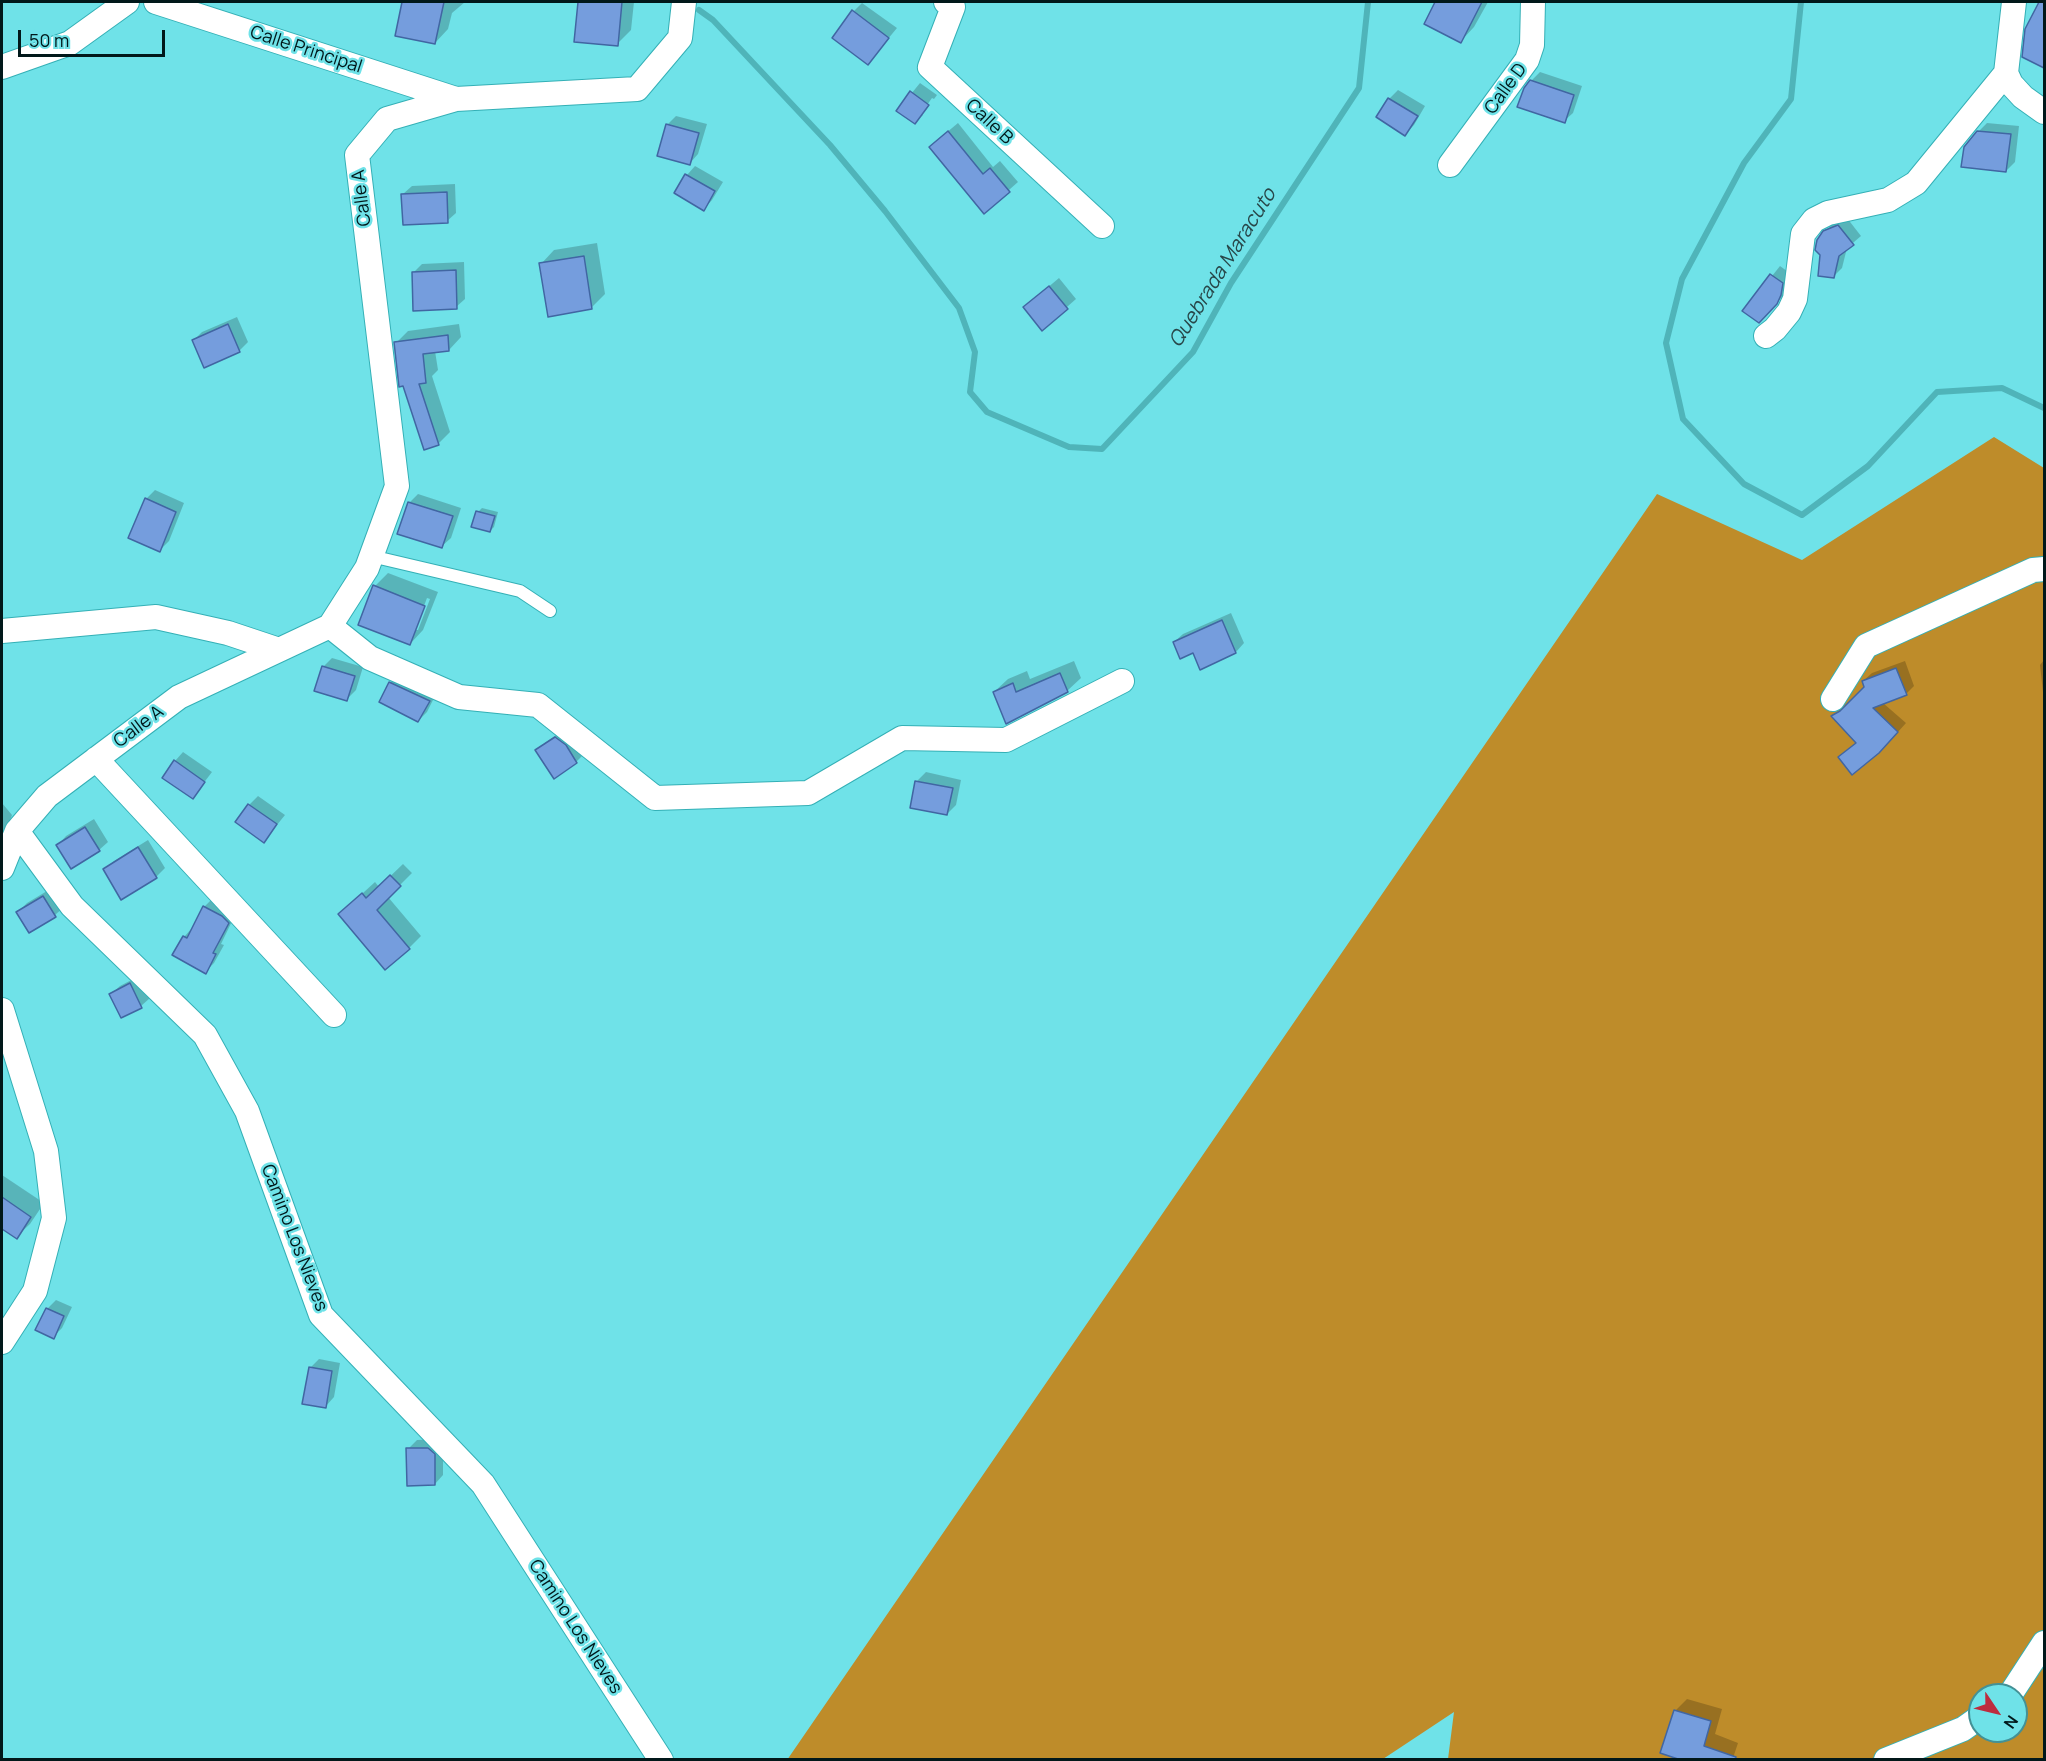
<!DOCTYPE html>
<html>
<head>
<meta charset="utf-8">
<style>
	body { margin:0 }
	#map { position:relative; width:2046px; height:1761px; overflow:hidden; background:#6fe2e8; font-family:Manrope,sans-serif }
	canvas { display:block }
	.frame { position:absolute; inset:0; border:3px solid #01181a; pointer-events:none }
	.north { position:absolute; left:1968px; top:1683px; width:60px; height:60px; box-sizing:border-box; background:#6fe2e8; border:2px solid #439196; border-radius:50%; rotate:125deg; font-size:16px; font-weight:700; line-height:24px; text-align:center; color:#01181a }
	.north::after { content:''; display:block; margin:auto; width:21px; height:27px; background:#bd2c3e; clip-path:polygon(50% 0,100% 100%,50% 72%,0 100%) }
	.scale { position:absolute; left:18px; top:30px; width:147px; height:27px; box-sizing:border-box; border:3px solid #01181a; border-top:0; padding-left:8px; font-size:18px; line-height:21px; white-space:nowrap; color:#01181a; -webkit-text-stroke:4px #6fe2e8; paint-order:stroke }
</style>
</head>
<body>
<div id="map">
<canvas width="2046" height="1761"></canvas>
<div class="frame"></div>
<div class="north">N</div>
<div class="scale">50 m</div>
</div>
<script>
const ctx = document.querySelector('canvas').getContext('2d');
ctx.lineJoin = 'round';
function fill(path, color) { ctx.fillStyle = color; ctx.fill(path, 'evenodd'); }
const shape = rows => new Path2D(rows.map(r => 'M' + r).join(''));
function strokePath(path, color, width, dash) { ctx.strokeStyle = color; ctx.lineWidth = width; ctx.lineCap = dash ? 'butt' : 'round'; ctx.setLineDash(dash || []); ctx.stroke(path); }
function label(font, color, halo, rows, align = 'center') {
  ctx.font = font + ' Manrope,sans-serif'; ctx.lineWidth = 5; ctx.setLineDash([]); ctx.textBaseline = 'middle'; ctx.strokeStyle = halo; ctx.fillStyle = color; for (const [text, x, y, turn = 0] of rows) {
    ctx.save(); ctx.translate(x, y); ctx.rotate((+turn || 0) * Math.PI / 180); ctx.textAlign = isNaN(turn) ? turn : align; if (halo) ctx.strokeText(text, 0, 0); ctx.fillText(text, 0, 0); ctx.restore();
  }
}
const forest = shape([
	[1994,437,2044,468,2044,1759,1448,1759,1454,1712,1383,1759,787,1760,1657,494,1802,560],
	[1980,1695,2016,1695,2016,1731,1980,1731]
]);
const shadow = shape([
	[404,2,465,2,452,13,448,29,435,43,397,35],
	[579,2,634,2,631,30,617,44,576,40],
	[1437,2,1488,2,1474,27,1461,41,1426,23],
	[2043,2,2044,2,2044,66,2024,56,2038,6],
	[862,3,897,28,868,63,854,11],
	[1540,72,1582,86,1573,113,1564,121,1531,81],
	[920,83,937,95,934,99,932,98,920,115,923,115,915,122,898,110],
	[1398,90,1425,106,1414,125,1405,134,1378,117,1389,99],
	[676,116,707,124,698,154,690,163,659,155,668,124],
	[958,123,993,167,1000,161,1018,182,984,212,940,138],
	[1987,123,2019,126,2015,162,2006,171,1978,132],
	[695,166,723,182,712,200,704,209,676,193,687,175],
	[455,184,456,213,447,221,403,194,412,186],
	[1847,218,1861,236,1847,248,1842,268,1834,276,1824,232,1833,224],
	[597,243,605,294,591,308,541,264,554,250],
	[464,262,465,299,456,307,414,272,422,264],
	[1780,266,1791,274,1785,294,1759,321,1745,310],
	[1059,278,1076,299,1042,329,1034,299],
	[237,317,248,342,239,351,194,340,202,332],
	[459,324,461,337,449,350,435,351,438,370,432,376,450,432,438,444,396,343,408,331],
	[155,490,184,503,169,541,160,550,146,499],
	[418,494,461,508,451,538,442,546,409,503],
	[482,508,498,512,494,527,490,531,478,512],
	[388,573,438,592,423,630,410,644,375,586],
	[427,598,430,599,418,630,415,630],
	[1231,613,1244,643,1236,652,1193,651,1174,642,1183,634],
	[332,658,363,667,356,690,347,699,324,666],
	[2044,660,2044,692,2043,692,2040,665],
	[1074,661,1081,678,1067,691,1007,722,994,692,1008,679,1027,671,1030,679],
	[1905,661,1914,686,1906,694,1883,703,1906,723,1888,743,1840,757,1857,742,1833,716,1850,704,1865,687,1863,681,1872,673],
	[399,674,437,692,427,712,418,721,390,683],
	[565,729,585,753,576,762,554,777,537,751,546,742],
	[183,752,212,772,193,797,175,761],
	[926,772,961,780,956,805,947,814,912,807,917,781],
	[258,796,285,815,264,841,249,805],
	[2,803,12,815,8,826,2,832],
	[94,819,108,842,99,850,58,845,66,836],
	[148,840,165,868,156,877,105,869,114,861],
	[403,864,412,873,388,897,421,936,409,948,340,914,375,882,379,887],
	[52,888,64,907,55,915,18,912,27,903],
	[213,898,236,913,221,944,224,945,214,963,205,972,184,937,192,928,204,907],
	[139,976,150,998,141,1006,122,1016,111,994,120,986],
	[2,1175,44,1203,30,1224,16,1237,2,1227],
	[56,1300,72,1307,62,1328,53,1337,47,1309],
	[319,1359,340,1363,334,1397,326,1406,310,1368],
	[437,1439,443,1445,443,1475,435,1484,408,1449,417,1440],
	[1687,1699,1722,1709,1715,1734,1738,1743,1733,1758,1662,1752,1675,1711]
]);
const stream = shape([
	[1801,2,1791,99,1744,163,1682,279,1666,343,1683,419,1744,484,1802,515,1868,466,1937,392,2002,388,2044,408],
	[699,10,713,20,830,145,885,211,959,308,975,352,970,392,987,412,1069,447,1102,449,1193,352,1231,283,1359,88,1368,2]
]);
const building = shape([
	[402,2,444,2,435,44,395,36,402,2],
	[578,2,622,2,618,46,574,42,578,2],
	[1435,2,1482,2,1461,43,1424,24,1435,2],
	[2039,2,2044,2,2044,68,2022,57,2025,29,2039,2],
	[852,10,889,38,868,65,832,38,852,10],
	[1530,80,1574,95,1565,123,1517,107,1524,88,1530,80],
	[910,91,929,105,915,124,896,111,910,91],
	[1388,98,1418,116,1405,136,1376,117,1388,98],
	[666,124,699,133,690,165,657,156,666,124],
	[948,131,983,174,990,168,1010,192,984,214,929,147,948,131],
	[1977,131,2011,134,2006,172,1961,167,1964,147,1977,131],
	[685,174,715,191,704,211,674,193,685,174],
	[447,192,448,223,403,225,401,194,447,192],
	[1838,225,1854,245,1839,256,1834,278,1818,276,1820,255,1815,250,1817,240,1823,231,1838,225],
	[584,256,592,309,548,317,539,263,584,256],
	[456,270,457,309,413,311,412,272,456,270],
	[1770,274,1783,283,1781,295,1777,304,1759,323,1742,311,1770,274],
	[1049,286,1068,309,1042,331,1023,307,1049,286],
	[228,324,240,352,204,368,192,340,228,324],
	[448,335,449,351,423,354,426,383,419,384,439,445,424,450,403,386,399,387,394,342,448,335],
	[145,498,176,512,160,552,128,538,145,498],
	[408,502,453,516,442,548,397,534,408,502],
	[476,511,495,516,490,532,471,527,476,511],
	[373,585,425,606,410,645,358,625,373,585],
	[1222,620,1236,653,1200,670,1193,653,1180,659,1173,642,1222,620],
	[322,666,355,676,347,701,314,691,322,666],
	[1896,668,1907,695,1873,708,1898,732,1879,753,1852,775,1838,757,1856,743,1831,716,1840,711,1864,687,1862,681,1896,668],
	[1060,673,1068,692,1006,724,993,692,1013,683,1016,692,1060,673],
	[389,682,430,701,418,722,379,702,389,682],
	[555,737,566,745,577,763,554,779,535,750,555,737],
	[174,760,205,782,193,799,162,778,174,760],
	[915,781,953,788,947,815,910,808,915,781],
	[248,804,277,824,264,843,235,822,248,804],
	[85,827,100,851,71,869,56,845,85,827],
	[138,847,157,878,121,900,103,869,138,847],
	[390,875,401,886,377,910,410,949,385,970,338,914,362,893,366,898,390,875],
	[43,896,56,917,29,933,16,912,43,896],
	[203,906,222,916,229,923,213,953,216,954,206,974,172,955,183,936,187,938,203,906],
	[130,983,142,1008,121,1018,109,994,130,983],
	[2,1197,31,1217,17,1239,2,1229,2,1197],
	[46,1308,64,1316,54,1339,35,1330,46,1308],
	[309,1367,332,1371,326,1408,302,1404,309,1367],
	[406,1448,428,1448,435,1454,435,1485,407,1486,406,1448],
	[1674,1710,1711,1721,1704,1746,1736,1757,1735,1760,1681,1760,1660,1753,1674,1710]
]);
const service = shape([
	[371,556,520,591,550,611]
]);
const minor = shape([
	[156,2,456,99],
	[946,2,953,7,930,67,1102,226],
	[2014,2,2006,73,2011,84,2023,97,2044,112],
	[2,67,70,43,127,2],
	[1450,165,1527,60,1532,45,1533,2],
	[1766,336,1775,329,1789,312,1795,299,1803,234,1814,220,1828,213,1888,200,1916,183,2006,73],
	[330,626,367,568,397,486,357,155,387,119,456,99,637,89,680,38,684,2],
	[330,626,370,658,459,697,538,705,655,798,808,793,902,738,1006,740,1122,681],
	[2,631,156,617,228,633,279,650,330,626],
	[1833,699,1866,646,2033,570,2044,569],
	[96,759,334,1015],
	[17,831,72,906,205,1035,247,1111,321,1315,483,1484,661,1760],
	[2,868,17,831,47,796,179,697,279,650],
	[2,1010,46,1151,54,1218,35,1291,2,1342],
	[2010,1695,2044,1643],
	[1886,1760,1963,1729,1980,1717]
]);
const streetNames = [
	["Calle Principal",306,50,18],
	["Calle D",1506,89,-54],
	["Calle B",989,122,43],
	["Calle A",362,198,-97],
	["Calle A",139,727,-37],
	["Camino Los Nieves",294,1238,69],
	["Camino Los Nieves",575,1627,57]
];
const waterNames = [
	["Quebrada Maracuto",1223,268,-58]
];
fill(forest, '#be8c2a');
fill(shadow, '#0003');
strokePath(stream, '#4fb4b9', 6);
fill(building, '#759ddd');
strokePath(building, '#4166a2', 1.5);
strokePath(service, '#34b0b6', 14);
strokePath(minor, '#34b0b6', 26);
strokePath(service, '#fff', 12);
strokePath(minor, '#fff', 24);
label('18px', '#01181a', '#6fe2e8', streetNames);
label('italic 20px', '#284749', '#6fe2e8', waterNames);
</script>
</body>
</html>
